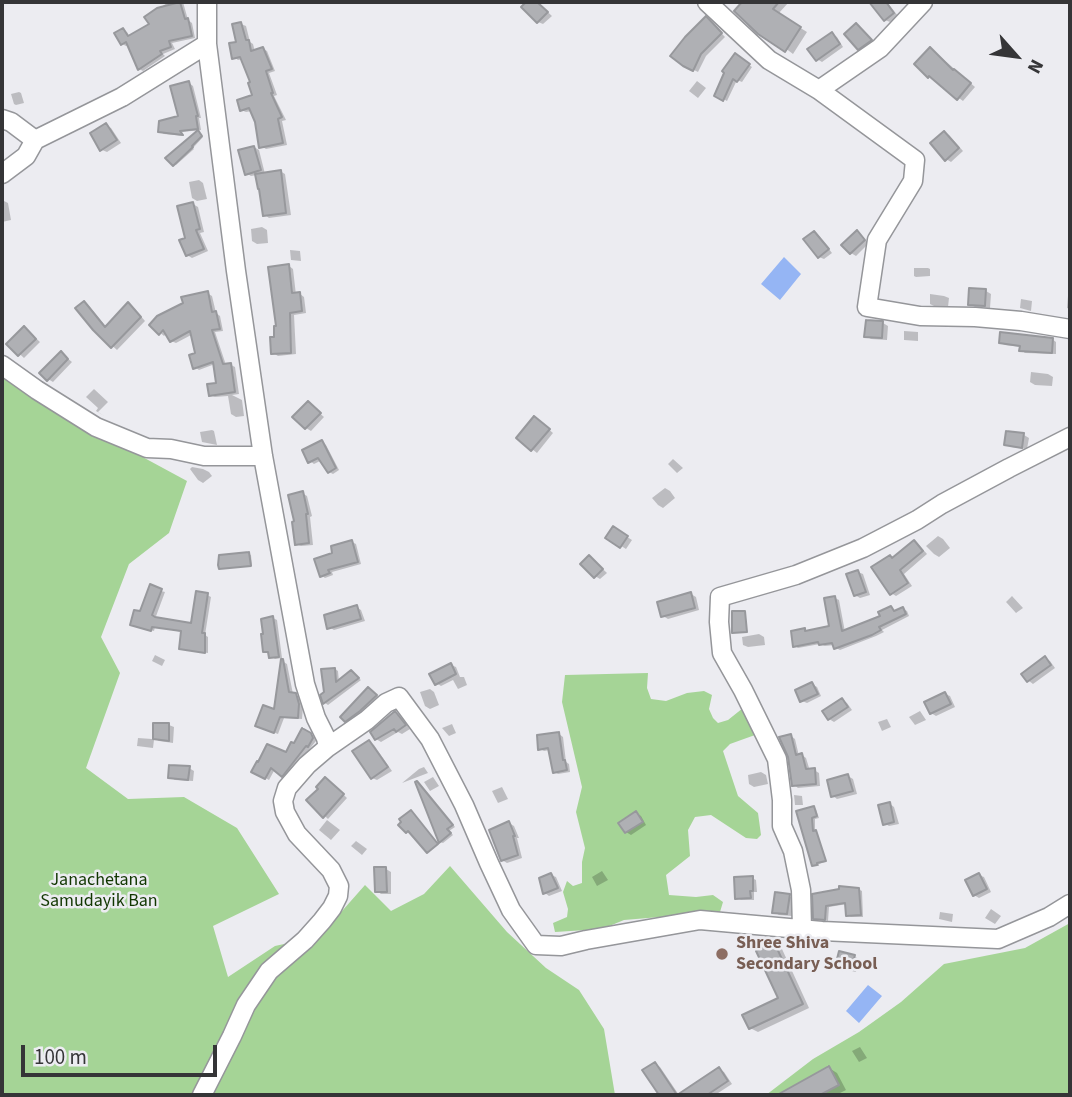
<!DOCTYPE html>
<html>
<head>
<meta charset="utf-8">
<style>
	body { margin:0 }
	#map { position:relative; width:1072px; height:1097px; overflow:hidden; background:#ececf1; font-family:"Source Sans 3",sans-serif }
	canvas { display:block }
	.frame { position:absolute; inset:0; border:4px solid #353537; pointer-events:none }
	.north { position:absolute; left:981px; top:21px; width:70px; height:70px; -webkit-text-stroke:5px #ececf1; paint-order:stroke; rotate:118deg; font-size:19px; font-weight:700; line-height:28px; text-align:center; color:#353537 }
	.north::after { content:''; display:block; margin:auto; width:24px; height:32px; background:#353537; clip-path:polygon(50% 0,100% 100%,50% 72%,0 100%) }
	.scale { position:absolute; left:21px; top:1045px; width:196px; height:32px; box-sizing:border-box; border:4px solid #353537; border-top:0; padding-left:9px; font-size:21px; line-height:24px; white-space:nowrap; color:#353537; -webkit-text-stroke:5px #ececf1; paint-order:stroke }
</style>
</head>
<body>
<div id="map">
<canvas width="1072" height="1097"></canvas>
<div class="frame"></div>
<div class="north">N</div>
<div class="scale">100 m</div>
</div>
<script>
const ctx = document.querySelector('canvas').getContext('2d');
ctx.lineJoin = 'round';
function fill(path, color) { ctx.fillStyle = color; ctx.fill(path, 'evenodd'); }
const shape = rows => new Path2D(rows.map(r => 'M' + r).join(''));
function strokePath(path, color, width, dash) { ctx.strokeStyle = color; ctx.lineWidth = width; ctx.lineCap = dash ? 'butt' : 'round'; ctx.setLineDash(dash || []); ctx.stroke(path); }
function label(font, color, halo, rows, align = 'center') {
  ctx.font = font + ' "Source Sans 3",sans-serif'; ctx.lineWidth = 5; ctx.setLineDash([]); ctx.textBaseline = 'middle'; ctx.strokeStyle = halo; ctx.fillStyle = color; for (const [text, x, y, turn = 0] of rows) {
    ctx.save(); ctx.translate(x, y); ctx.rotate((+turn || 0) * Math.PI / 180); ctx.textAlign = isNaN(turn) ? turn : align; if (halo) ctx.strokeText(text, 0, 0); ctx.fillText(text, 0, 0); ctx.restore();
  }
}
const green = shape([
	[2,375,76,421,187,481,169,533,129,564,101,637,120,673,86,768,128,799,184,797,237,828,279,894,213,926,228,977,275,946,320,936,365,885,391,911,424,894,450,866,507,932,546,968,579,990,604,1029,615,1095,2,1095],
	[648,673,647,688,651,699,666,701,687,693,704,691,712,695,709,709,713,718,718,723,728,720,743,708,756,730,755,735,730,744,723,751,738,796,758,813,761,835,757,839,746,838,711,815,695,817,688,830,690,856,666,875,669,895,696,897,713,895,723,902,720,912,624,920,602,929,555,932,553,923,567,917,568,909,563,892,567,881,573,886,582,883,582,862,585,848,576,812,582,787,562,702,565,675],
	[1070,923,1070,1095,766,1095,813,1059,859,1032,901,1002,944,964,1025,948]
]);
const water = shape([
	[784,257,801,274,780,300,761,284],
	[868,985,882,996,859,1023,846,1011]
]);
const shadow = shape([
	[166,2,183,2,188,20,192,23,195,38,172,43,175,49,163,54,165,56,143,71,139,69,129,45,126,46,122,44,123,30,127,32,130,37,152,24,147,17,167,3],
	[529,2,537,2,552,16,543,24,538,22,525,5],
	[744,2,789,2,778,14,807,32,793,54,736,11],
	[877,2,887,2,898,16,890,22,885,20,873,5],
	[710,21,725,37,706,56,698,72,684,65],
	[241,24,246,26,250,42,253,44,255,52,263,49,267,51,275,71,269,73,277,95,274,96,286,120,282,121,287,145,266,149,261,146,257,122,252,111,246,112,241,110,254,97,252,83,243,59,238,60,234,57,238,43],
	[857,25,861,28,875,43,864,51,859,48],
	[832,34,837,37,843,47,822,62,817,59],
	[935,52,975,87,963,101,929,76,916,64],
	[735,56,752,67,742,82,737,80,727,101,716,95],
	[697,81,706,88,698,98,689,91],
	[189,83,193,86,201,118,199,118,201,130,182,132,184,136,164,134,160,132,180,117],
	[19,92,21,93,24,103,16,105,14,104,11,94],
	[106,125,111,128,121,143,107,152,102,150],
	[944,133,949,135,963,151,951,162,946,159],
	[200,134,203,137,193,148,194,149,176,165,174,164],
	[254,147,259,150,265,174,280,171,285,174,291,215,269,218,265,215,257,175,251,176,246,173],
	[199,180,203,183,207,199,197,201,192,198,189,182],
	[2,200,8,203,11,220,2,222],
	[193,204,198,207,204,232,200,233,208,251,192,258,187,255,187,239],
	[262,227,267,230,268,243,257,244,252,241,251,229],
	[814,233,819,236,832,253,824,259,819,257],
	[857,233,869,243,856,256,851,253],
	[290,250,300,251,301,261,291,260],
	[289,266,293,269,296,295,300,294,304,297,306,313,294,315,296,354,278,356,273,353],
	[914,268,928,268,930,269,930,276,916,277,914,276],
	[971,290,986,291,991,294,990,308,975,307,970,304],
	[207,293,212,296,216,313,220,316,223,331,215,332,226,365,231,365,235,367,239,394,232,395,242,400,244,416,236,417,231,414,228,396,215,397,210,395,218,385,215,364,199,370,195,367,197,354,193,334,176,343,171,341,167,333,164,336,151,325],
	[930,294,944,296,949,298,948,307,934,306,930,304],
	[1068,296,1070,296,1070,309,1067,308],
	[1021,299,1032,301,1031,311,1020,308],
	[84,303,89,306,107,328,128,305,133,307,145,321,117,350,94,329],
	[883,323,888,326,887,340,871,339,866,336],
	[25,328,40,342,24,358,9,344],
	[904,331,918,332,918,341,904,340],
	[1052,339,1056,342,1056,354,1025,353,1021,350,1021,347,1005,345,1001,343],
	[61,353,72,362,53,382,48,379],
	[1031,372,1048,374,1053,377,1052,386,1035,385,1030,382],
	[94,389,108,402,98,412,106,417,96,411,98,408,86,397],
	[308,403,324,417,311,431,306,428],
	[539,421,553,433,537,453,518,438],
	[212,430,214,431,217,445,202,442,200,432],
	[1007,432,1024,435,1029,438,1027,449,1011,447,1006,444],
	[322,442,326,445,339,470,333,474,329,472,322,460,314,464,310,461],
	[673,459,683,468,677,473,668,464],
	[192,467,203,469,209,472,212,476,203,483,198,480,190,469],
	[665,488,670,491,675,498,663,508,658,505,652,498],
	[302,493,307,496,312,516,310,517,313,545,301,546,296,544],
	[613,528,632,540,626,549,607,537],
	[938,536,943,539,950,548,939,557,934,554,926,546],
	[352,542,356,544,361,564,332,572,333,575,325,578,321,575,335,555],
	[914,542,919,545,927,554,904,574,912,586,896,596,891,593,894,559],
	[249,554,251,555,252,566,222,569,220,568],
	[590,557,607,573,600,579,595,576],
	[858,572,863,574,870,595,860,598,855,595],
	[161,591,165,592,155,619,193,625,207,595,211,597,205,635,208,637,208,653,184,650,181,648,182,632,155,627,154,631,135,626,141,614],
	[691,594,696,597,699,610,668,619,663,616],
	[1012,596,1023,608,1016,613,1006,602],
	[835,598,839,600,845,632,883,617,891,607,896,612,903,609,907,611,909,616,882,630,884,632,876,636,840,650,836,648,835,645,825,646,820,644,798,648,794,645,805,630,808,632,831,628],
	[356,607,361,610,365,621,334,630,329,627],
	[273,618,277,620,282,658,275,659,265,651],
	[759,634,764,637,765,645,748,647,743,645,742,637],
	[155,655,165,660,162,666,152,661],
	[1045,658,1050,661,1055,668,1033,684,1029,681,1023,674],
	[282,661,287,664,293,694,300,697,303,707,302,719,284,718,278,734,262,728,275,712],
	[451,665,456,667,460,677,464,677,467,685,458,689,453,680,441,686,436,683],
	[335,669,338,671,339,682,354,675,361,680,328,705,325,703,322,695,326,693],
	[812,684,817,687,821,696,807,703,802,701],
	[430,689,434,692,439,705,430,709,425,706,420,692],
	[372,691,380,698,350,723,346,720],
	[945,694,950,696,955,707,936,716,931,713],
	[842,700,847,703,852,710,834,722,829,719],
	[920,711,926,720,915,725,909,717],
	[396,713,400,716,410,729,402,734,398,732,381,742,376,739],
	[887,719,891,727,882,731,878,722],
	[452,724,456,733,449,736,442,728],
	[169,725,174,727,173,743,159,741,154,738],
	[302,730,315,737,316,741,287,777,275,769,269,780,254,771,287,755,294,745],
	[559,734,563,737,566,762,569,764,570,772,558,774,554,772,550,750,544,751,540,749],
	[791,736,795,739,799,756,802,755,806,758,810,771,814,770,819,773,820,786,798,788,794,785],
	[138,738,152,739,154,740,153,748,137,746],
	[370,742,374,745,392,771,377,780,372,778],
	[424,767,428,773,402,783,419,769],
	[189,768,194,771,193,781,175,780,170,777],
	[761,772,766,775,768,784,754,787,749,784,748,775],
	[848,776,853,779,857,794,837,799,833,796],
	[433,777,439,786,430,791,424,782],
	[329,781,347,798,328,819,308,800],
	[417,783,421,785,455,827,449,831,453,835,443,843,440,842],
	[502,787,508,799,498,803,492,791],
	[794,795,802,796,803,805,795,805],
	[890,804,894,807,899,824,889,826,884,823],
	[813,807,816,809,819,818,815,819,815,831,825,862,819,864,819,866,817,866,814,865,798,812],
	[636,813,641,816,646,825,631,835,626,832],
	[327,820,340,830,331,840,319,830],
	[509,823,514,826,519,838,517,838,522,858,507,863,502,860],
	[356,841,367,849,362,855,351,846],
	[386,869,391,872,391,894,381,894,377,891],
	[602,871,608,880,597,886,592,877],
	[551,875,556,877,562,891,549,896,545,893],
	[979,875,984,877,991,892,979,898,974,895],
	[752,878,756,880,757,892,754,892,754,900,741,900,737,898],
	[858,889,862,891,863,917,851,917,847,915,847,904,829,907,828,921,815,918,814,895],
	[789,896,794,899,792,916,779,915,774,912],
	[991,909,1001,916,995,924,985,918],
	[940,912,953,914,952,922,939,919],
	[774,944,782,949,809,1008,758,1032,750,1028,780,999],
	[854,956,859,959,856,972,842,969,837,966],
	[860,1047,867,1058,859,1062,852,1051],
	[655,1064,660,1067,679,1095,661,1095,645,1071],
	[829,1068,837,1073,846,1090,836,1095,780,1095],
	[719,1069,724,1072,732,1084,715,1095,680,1095]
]);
const building = shape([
	[180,2,185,19,188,18,192,36,169,41,171,47,160,51,162,54,138,70,126,42,121,45,114,33,123,28,128,36,149,24,144,17,157,8,180,2],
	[526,2,537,2,548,12,537,23,521,7,526,2],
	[742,2,779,2,773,9,801,27,785,52,758,34,734,11,742,2],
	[869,2,886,2,894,13,884,21,869,2],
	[706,16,722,33,701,54,693,71,683,66,670,56,685,37,706,16],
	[241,22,246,40,249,40,251,51,263,47,272,69,266,71,273,93,271,93,282,117,278,119,283,143,259,148,255,122,249,108,240,111,237,100,252,95,248,83,250,82,240,57,232,59,229,43,236,42,232,24,241,22],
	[856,23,872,40,858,50,844,34,856,23],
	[832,32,840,44,816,61,807,49,832,32],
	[930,47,953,70,954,69,971,83,957,100,929,76,928,78,914,64,930,47],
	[735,53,750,64,737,82,733,79,723,101,714,96,724,73,722,71,735,53],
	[189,81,198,116,196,116,198,129,180,131,183,135,158,132,159,121,178,116,170,86,189,81],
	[106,123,117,140,100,151,90,133,106,123],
	[198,130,202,136,192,146,193,147,173,166,165,158,198,130],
	[944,131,959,148,945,161,930,143,944,131],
	[254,146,261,170,245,175,238,150,254,146],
	[281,170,286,213,263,216,259,189,258,189,255,174,281,170],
	[193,202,200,229,196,230,204,249,186,256,179,240,185,238,177,206,193,202],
	[857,230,865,240,850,254,841,245,857,230],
	[814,231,829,249,818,258,803,239,814,231],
	[289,264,292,293,300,292,302,311,290,313,291,353,271,354,270,337,274,337,274,326,276,326,268,267,289,264],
	[969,288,986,289,985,306,968,305,969,288],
	[208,291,212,312,216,311,220,329,212,330,223,364,231,363,235,392,209,396,207,384,216,383,213,362,193,369,189,355,195,353,190,331,170,342,163,330,159,335,149,325,157,316,183,303,181,297,208,291],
	[84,301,105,327,128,302,141,317,111,348,93,330,75,308,84,301],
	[866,320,883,321,882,338,864,337,866,320],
	[24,326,36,339,18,356,6,344,24,326],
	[1000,332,1053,338,1052,353,1019,351,1020,346,999,343,1000,332],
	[61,351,68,359,47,381,39,373,61,351],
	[308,401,321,413,305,429,292,417,308,401],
	[534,416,550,429,531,451,516,438,534,416],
	[1006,431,1024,433,1022,448,1004,445,1006,431],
	[322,440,336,468,328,473,318,458,308,463,302,450,322,440],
	[303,491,308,514,306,514,309,543,295,545,292,522,294,521,288,495,303,491],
	[613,526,628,536,620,548,605,538,613,526],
	[352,540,358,562,328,570,330,573,320,577,314,559,332,553,331,546,352,540],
	[914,540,923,551,900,570,908,583,890,595,871,567,890,555,892,558,914,540],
	[249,552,251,566,219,569,218,565,219,555,249,552],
	[589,555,603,569,594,578,580,564,589,555],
	[858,570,866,592,854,596,846,574,858,570],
	[150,584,162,589,152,615,155,617,191,623,196,591,208,593,202,633,205,633,205,653,179,649,181,631,152,627,151,631,130,625,134,610,140,611,150,584],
	[691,592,695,608,661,617,657,602,691,592],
	[835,596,842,631,880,616,878,612,891,606,894,611,903,607,906,614,879,627,881,630,872,635,834,649,832,643,819,645,818,642,793,647,791,631,805,628,805,631,829,626,824,598,835,596],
	[357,605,361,619,327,629,324,615,357,605],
	[732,611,745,611,747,632,732,633,732,611],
	[273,616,279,657,269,658,268,652,263,652,261,634,263,634,261,619,273,616],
	[1045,656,1051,665,1027,682,1021,674,1045,656],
	[281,659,283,659,289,692,296,693,299,704,298,718,280,717,274,733,255,726,263,705,274,709,281,659],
	[451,663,456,674,435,685,429,674,451,663],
	[335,668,336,682,351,670,359,678,323,704,320,695,324,692,321,669,335,668],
	[812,682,818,694,800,702,795,690,812,682],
	[368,687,377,695,360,711,345,722,340,717,368,687],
	[945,692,951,704,930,714,924,702,945,692],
	[842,698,848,707,828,720,822,711,842,698],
	[395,711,406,725,396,732,394,729,375,740,370,732,395,711],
	[153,723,169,723,169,741,153,739,153,723],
	[302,728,311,733,313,738,308,747,306,746,282,777,271,768,265,779,251,772,257,761,258,762,267,744,286,752,291,742,294,743,302,728],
	[559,732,563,760,565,760,567,770,553,773,548,748,538,750,537,735,559,732],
	[791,734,796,755,802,753,806,769,815,768,816,784,792,786,788,757,779,737,791,734],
	[369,740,388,767,371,779,352,751,369,740],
	[169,765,190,766,188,780,168,778,169,765],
	[848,774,853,791,831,797,827,780,848,774],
	[325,777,344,794,323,818,306,800,318,789,316,787,325,777],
	[417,781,453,825,447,829,451,833,439,843,415,782,417,781],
	[890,802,894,822,883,825,878,805,890,802],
	[814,806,817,816,812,818,813,831,816,830,826,861,817,863,817,865,812,866,796,811,814,806],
	[411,810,438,844,427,853,408,831,406,833,398,825,401,822,399,819,411,810],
	[636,811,643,822,625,833,618,823,636,811],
	[509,821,515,836,513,836,518,855,501,861,489,830,509,821],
	[374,867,386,867,387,892,375,892,374,867],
	[551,873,558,888,543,894,539,878,551,873],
	[979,873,987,889,973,896,965,880,979,873],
	[753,876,753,891,750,891,751,898,735,899,734,877,753,876],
	[839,886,859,888,861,915,846,916,845,903,826,906,825,920,813,919,812,894,839,889,839,886],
	[775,892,790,894,787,914,772,913,775,892],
	[774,942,803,1004,749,1029,742,1015,778,998,756,951,774,942],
	[839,951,855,955,851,970,835,967,839,951],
	[655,1062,677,1095,659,1095,642,1070,655,1062],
	[829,1066,839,1085,820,1095,777,1095,829,1066],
	[719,1067,728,1081,707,1095,677,1095,719,1067]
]);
const minor = shape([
	[707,2,769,60,819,90,915,160,913,181,877,240,867,307,920,316,975,317,1021,321,1070,329],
	[819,90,880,48,923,2],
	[2,119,11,122,35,140],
	[2,174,26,156,35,140,122,97,207,44],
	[2,365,37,390,96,427,147,448,171,449,204,456,263,456],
	[328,747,367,720,386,703,399,697,430,739,464,805,489,863,511,910,536,945,561,946,586,940,700,920,822,931,998,939,1049,917,1070,904],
	[802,928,801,890,793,851,782,826,782,800,777,759,743,690,722,653,719,622,720,597,796,575,863,548,917,520,942,504,1009,468,1070,437],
	[202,1095,232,1036,246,1005,269,971,305,940,322,921,332,908,338,896,339,886,331,870,297,834,285,812,283,801,287,788,307,765,328,747,326,738,316,718,305,684,263,456,236,271,207,44,207,2]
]);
const markers = [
	[722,954,7,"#8d6e63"]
];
const parkNames = [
	["Janachetana",99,881],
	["Samudayik Ban",99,902]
];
const educationNames = [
	["Shree Shiva",736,944],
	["Secondary School",736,965]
];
fill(green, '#a5d496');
fill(water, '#95b5f4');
fill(shadow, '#0003');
fill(building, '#afb0b4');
strokePath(building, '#97989c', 2);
strokePath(minor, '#95969a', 21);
strokePath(minor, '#fff', 18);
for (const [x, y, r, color] of markers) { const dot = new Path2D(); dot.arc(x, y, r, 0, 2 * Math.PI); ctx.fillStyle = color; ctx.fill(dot); strokePath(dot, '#ececf1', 2.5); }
label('18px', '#113700', '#ececf1', parkNames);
label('bold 18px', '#785e54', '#ececf1', educationNames, 'left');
</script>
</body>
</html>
